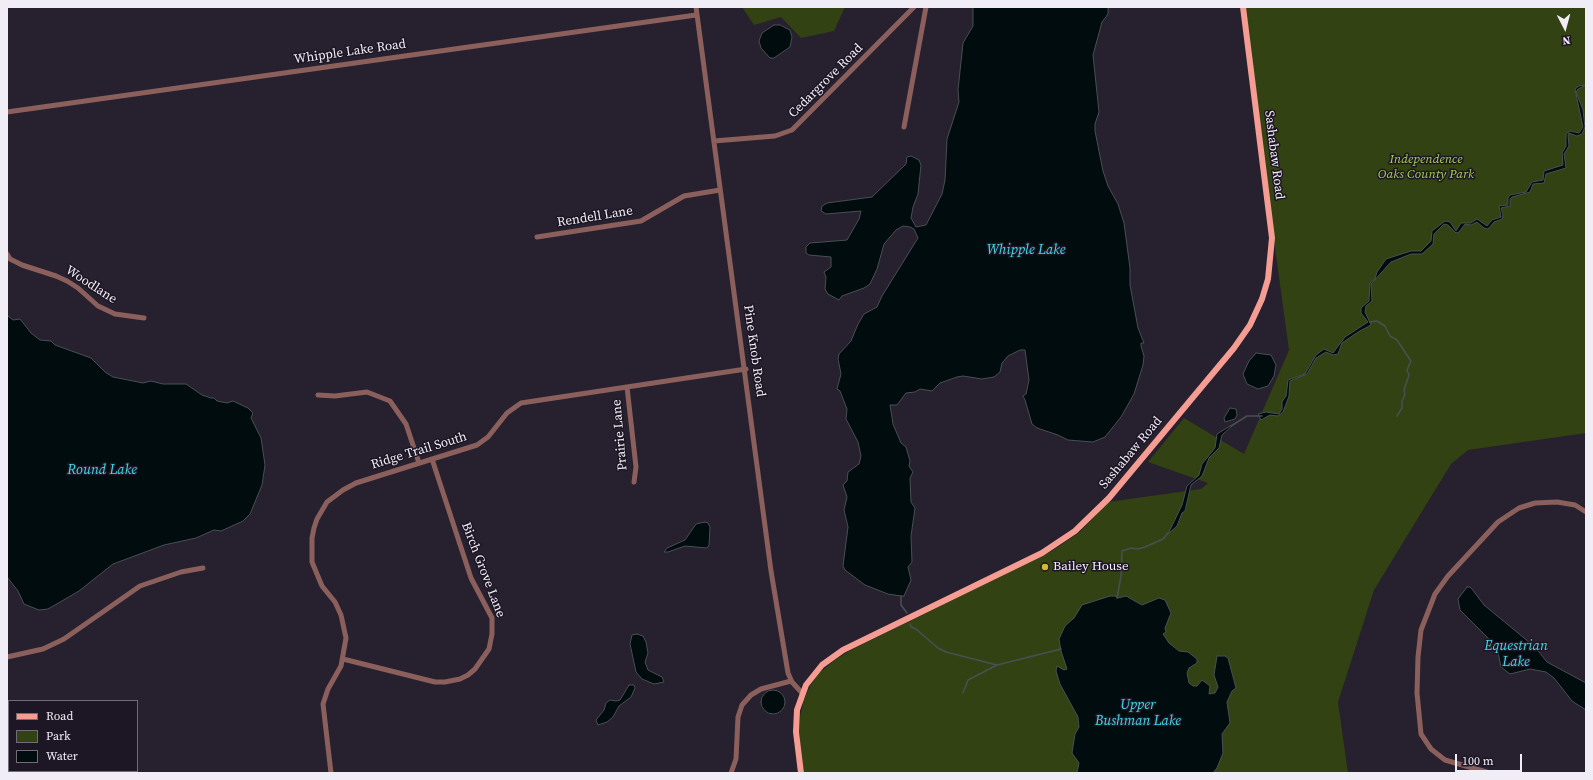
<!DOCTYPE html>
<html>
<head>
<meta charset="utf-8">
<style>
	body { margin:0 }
	#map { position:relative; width:1593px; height:780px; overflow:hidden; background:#27202e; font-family:"Source Serif 4",serif }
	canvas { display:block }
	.frame { position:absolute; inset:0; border:8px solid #f1edf7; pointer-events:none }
	.legend { position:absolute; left:8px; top:700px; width:130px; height:72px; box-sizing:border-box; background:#1d1624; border:1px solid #726c78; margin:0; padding:5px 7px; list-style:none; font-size:12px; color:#f1edf7 }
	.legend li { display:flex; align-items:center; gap:8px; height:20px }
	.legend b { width:20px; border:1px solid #726c78 }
	.north { position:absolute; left:1545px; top:8px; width:40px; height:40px; -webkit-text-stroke:3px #1d1624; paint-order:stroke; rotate:174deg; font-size:11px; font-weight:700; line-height:16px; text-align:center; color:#f1edf7 }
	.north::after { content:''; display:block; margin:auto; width:14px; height:18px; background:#f1edf7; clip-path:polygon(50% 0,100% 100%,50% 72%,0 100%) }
	.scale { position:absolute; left:1455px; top:754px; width:67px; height:18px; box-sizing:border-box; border:2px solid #f1edf7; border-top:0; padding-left:5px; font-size:12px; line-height:14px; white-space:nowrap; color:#f1edf7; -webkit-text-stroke:3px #1d1624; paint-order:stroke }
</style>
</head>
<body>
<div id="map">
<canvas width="1593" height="780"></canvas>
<div class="frame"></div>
<ul class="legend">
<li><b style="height:5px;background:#f59d93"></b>Road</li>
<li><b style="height:11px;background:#334213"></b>Park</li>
<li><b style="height:11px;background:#000c0e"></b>Water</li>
</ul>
<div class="north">N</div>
<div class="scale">100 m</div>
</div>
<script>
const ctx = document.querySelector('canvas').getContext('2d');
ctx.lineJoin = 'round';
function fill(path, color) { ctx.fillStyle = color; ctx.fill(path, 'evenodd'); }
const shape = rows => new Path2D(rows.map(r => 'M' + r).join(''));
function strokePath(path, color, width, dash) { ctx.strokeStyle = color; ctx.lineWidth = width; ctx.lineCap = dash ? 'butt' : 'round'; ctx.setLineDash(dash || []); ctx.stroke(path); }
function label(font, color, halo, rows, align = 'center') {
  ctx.font = font + ' "Source Serif 4",serif'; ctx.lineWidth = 3; ctx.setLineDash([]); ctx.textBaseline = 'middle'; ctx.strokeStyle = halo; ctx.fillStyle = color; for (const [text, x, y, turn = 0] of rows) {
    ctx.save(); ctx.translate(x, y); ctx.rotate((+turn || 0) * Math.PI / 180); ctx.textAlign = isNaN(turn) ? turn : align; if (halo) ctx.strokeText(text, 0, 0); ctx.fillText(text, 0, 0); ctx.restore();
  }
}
const green = shape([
	[742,7,845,7,834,31,801,38,781,17,754,25],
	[1242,7,1586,7,1586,433,1468,450,1451,464,1374,590,1338,702,1348,773,804,773,799,732,800,717,804,700,810,686,819,673,835,660,849,651,1052,551,1080,532,1108,502,1201,489,1208,483,1148,462,1184,418,1244,454,1289,350]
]);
const water = shape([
	[973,7,1108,7,1108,14,1102,22,1093,55,1099,112,1095,124,1095,131,1103,171,1108,186,1118,204,1124,223,1130,268,1130,285,1138,328,1144,343,1141,343,1141,346,1144,356,1143,365,1134,394,1121,417,1105,437,1093,442,1068,440,1058,435,1037,428,1032,424,1025,400,1023,396,1026,394,1029,380,1025,350,1020,350,1008,356,1002,363,1000,372,994,377,982,379,963,376,957,377,940,383,932,391,920,389,915,392,906,393,897,405,890,405,893,424,901,443,906,447,910,461,909,466,913,472,910,478,911,502,915,508,911,536,912,562,908,567,911,580,904,596,901,596,888,594,865,585,845,570,843,566,848,527,844,510,847,497,843,485,847,481,848,472,859,464,861,456,858,442,846,419,847,409,840,391,837,389,841,374,838,359,839,354,851,341,858,324,864,314,877,307,882,296,918,238,914,229,910,227,903,226,896,230,884,244,877,269,870,284,864,288,842,296,839,300,828,294,825,289,826,277,824,272,831,267,831,257,809,255,806,253,806,247,810,243,847,240,859,219,861,211,826,214,821,211,822,206,827,203,872,197,906,164,907,157,911,156,919,160,921,165,918,194,913,207,911,218,916,227,926,225,942,194,945,180,947,139,959,102,958,90,963,43,973,26,973,7],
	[774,25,780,25,790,30,792,37,790,47,774,58,770,58,761,48,759,41,762,33,774,25],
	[1586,85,1578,89,1576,92,1583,110,1585,127,1582,134,1577,136,1569,133,1568,135,1569,146,1564,154,1566,168,1546,174,1544,183,1533,184,1530,192,1512,197,1510,199,1510,206,1501,208,1503,215,1502,219,1494,222,1488,229,1484,228,1477,222,1471,225,1465,224,1459,232,1456,233,1448,225,1444,224,1434,234,1433,244,1422,254,1411,254,1391,262,1371,284,1372,301,1366,306,1365,312,1371,325,1358,332,1342,343,1338,354,1333,355,1326,352,1316,358,1307,374,1290,381,1289,396,1283,412,1278,416,1270,415,1261,420,1258,414,1266,412,1279,414,1282,409,1282,402,1286,396,1288,380,1305,374,1316,355,1324,349,1333,353,1345,337,1368,322,1361,313,1361,308,1369,301,1370,283,1375,279,1377,272,1386,259,1411,251,1421,251,1431,241,1432,231,1445,221,1450,222,1456,231,1461,223,1471,223,1477,219,1487,226,1492,220,1501,217,1499,206,1508,205,1508,198,1510,195,1526,192,1532,182,1543,180,1544,171,1563,165,1562,153,1566,146,1566,134,1570,131,1579,133,1583,127,1575,89,1579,86,1586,85],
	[7,315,13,320,20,319,31,333,40,340,51,341,55,345,91,358,105,372,113,377,143,383,151,381,163,384,186,384,202,395,211,398,214,398,217,401,227,403,233,401,248,408,253,413,251,418,261,438,265,465,262,485,250,514,243,521,221,531,214,530,196,538,164,545,113,564,79,591,48,609,39,610,24,604,18,591,7,577,7,315],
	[1256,353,1271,355,1276,365,1274,376,1268,386,1258,389,1247,384,1243,374,1249,361,1256,353],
	[1230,408,1236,409,1237,415,1235,419,1225,422,1224,418,1230,408],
	[1232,426,1222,435,1219,448,1209,458,1202,476,1191,485,1185,511,1182,513,1177,526,1168,534,1182,505,1187,486,1199,475,1202,464,1215,448,1217,434,1230,426,1232,426],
	[705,522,708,523,710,527,709,545,707,548,685,546,668,552,664,552,667,548,685,540,696,524,705,522],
	[1467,587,1470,587,1472,589,1484,605,1535,647,1547,662,1586,683,1586,710,1572,701,1554,678,1546,672,1530,669,1510,674,1501,667,1498,652,1490,640,1460,610,1458,599,1467,587],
	[1110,596,1115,596,1118,598,1126,596,1142,605,1159,598,1165,600,1171,613,1165,628,1166,632,1163,634,1169,643,1179,651,1188,652,1197,659,1197,663,1189,668,1187,673,1189,683,1193,686,1197,686,1202,680,1210,686,1209,694,1215,693,1218,687,1214,675,1217,656,1225,656,1228,658,1236,688,1232,691,1227,702,1230,723,1222,734,1223,753,1217,768,1213,773,1077,773,1079,763,1072,753,1075,734,1079,727,1078,717,1060,684,1056,671,1057,666,1064,670,1067,669,1061,651,1059,639,1065,626,1074,618,1082,605,1110,596],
	[637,634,643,636,646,642,648,653,645,662,648,670,662,677,664,682,654,684,642,679,636,672,630,644,632,635,637,634],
	[629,685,634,685,635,688,631,697,619,706,613,717,607,722,598,725,596,720,604,710,606,703,610,700,616,701,620,700,629,685],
	'761 702a12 12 0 1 1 24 0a12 12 0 1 1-24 0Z',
	[7,743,9,743,9,771,54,771,54,773,7,773,7,743]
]);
const stream = shape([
	[1370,322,1377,321,1385,326,1390,336,1397,340,1411,361,1407,370,1409,375,1404,390,1405,395,1402,401,1402,408,1397,416],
	[1231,426,1247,416,1262,416],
	[901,596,901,605,907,613],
	[1117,598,1121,576,1122,551,1131,548,1138,549,1145,547,1163,539,1168,533],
	[910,624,911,627,916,629,938,648,946,652,997,665],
	[963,693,968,680,997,665,1061,649]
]);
const minor = shape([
	[696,7,771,571,788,673,792,682,802,693],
	[7,112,696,15],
	[904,127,926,7],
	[714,141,775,136,792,130,914,7],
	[537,237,641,221,684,196,720,190],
	[7,254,10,259,22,265,56,276,67,281,78,288,98,306,115,314,144,318],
	[627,387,636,467,634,482],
	[318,395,335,396,367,392,390,401,406,424,419,463],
	[7,657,43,649,64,639,140,586,181,572,203,568],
	[343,659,435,682,445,682,460,679,468,675,475,669,489,649,492,634,492,618,471,578,432,459],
	[115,771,116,773],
	[331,773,323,704,328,689,341,666,346,638,341,615,335,602,322,586,312,562,312,538,314,528,317,519,327,502,343,490,356,483,477,445,488,437,507,413,521,403,746,369],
	[731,773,736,759,738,717,742,705,751,695,761,689,791,681],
	[1490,773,1445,760,1431,749,1421,734,1417,693,1418,657,1421,630,1435,594,1448,576,1498,522,1519,508,1535,503,1557,502,1575,505,1586,512]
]);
const major = shape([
	[801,773,796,732,797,710,806,685,822,665,843,650,1042,553,1075,531,1109,498,1234,348,1250,325,1262,299,1268,279,1272,238,1243,7]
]);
const markers = [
	[1045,567,4,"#d0b736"]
];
const streetNames = [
	["Whipple Lake Road",350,52,-8],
	["Cedargrove Road",826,81,-45],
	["Sashabaw Road",1274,155,83],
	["Rendell Lane",595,217,-9],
	["Woodlane",91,285,33],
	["Pine Knob Road",754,351,82],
	["Prairie Lane",620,435,-95],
	["Ridge Trail South",419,451,-17],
	["Sashabaw Road",1131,453,-50],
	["Birch Grove Lane",483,570,69]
];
const parkNames = [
	["Independence",1426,160],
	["Oaks County Park",1426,175]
];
const poiNames = [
	["Bailey House",1053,567]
];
const waterNames = [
	["Whipple Lake",1026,250],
	["Round Lake",102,470],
	["Equestrian",1516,646],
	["Lake",1516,662],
	["Upper",1138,705],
	["Bushman Lake",1138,721]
];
fill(green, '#334213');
fill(water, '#000c0e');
strokePath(water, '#485054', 1);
strokePath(stream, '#485054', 1.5);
strokePath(minor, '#8b605c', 5);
strokePath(major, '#f59d93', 6);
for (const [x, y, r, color] of markers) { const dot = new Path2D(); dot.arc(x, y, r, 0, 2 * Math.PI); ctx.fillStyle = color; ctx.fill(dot); strokePath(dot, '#1d1624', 1.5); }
label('13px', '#f1edf7', '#1d1624', streetNames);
label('italic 13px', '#a7cf56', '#1d1624', parkNames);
label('13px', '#f1edf7', '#1d1624', poiNames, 'left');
label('italic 14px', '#40d9e9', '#1d1624', waterNames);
</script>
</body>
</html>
